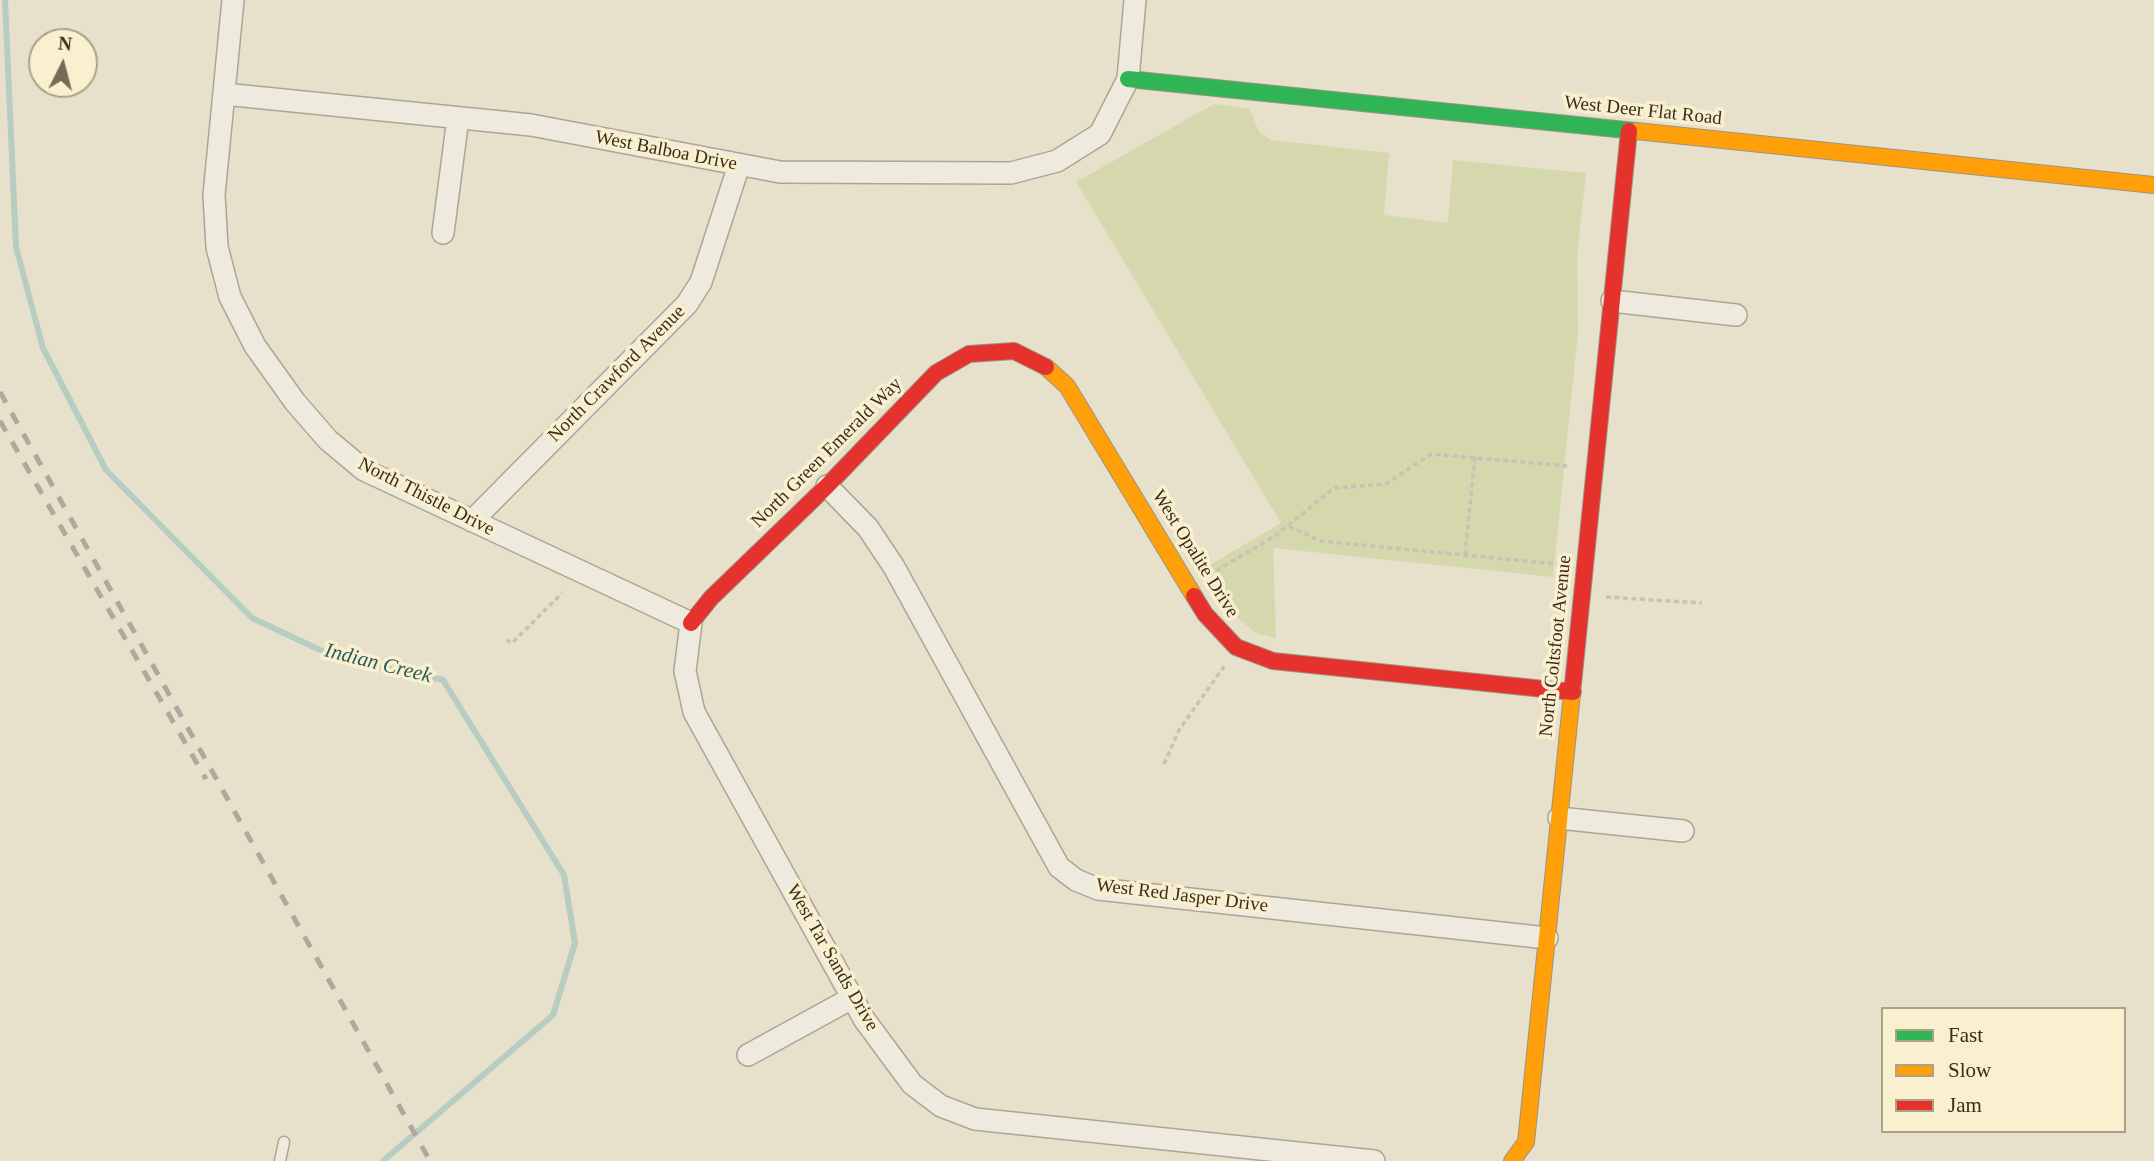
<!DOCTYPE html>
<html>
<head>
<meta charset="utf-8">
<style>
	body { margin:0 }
	#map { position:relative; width:2154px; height:1161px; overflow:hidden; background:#e7e1cb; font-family:"Times New Roman",serif }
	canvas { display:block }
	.legend { position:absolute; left:1881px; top:1007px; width:245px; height:126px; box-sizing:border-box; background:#f9f0d0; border:2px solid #ada288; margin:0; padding:9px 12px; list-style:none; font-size:21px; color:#3b2d1c }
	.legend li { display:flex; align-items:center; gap:14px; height:35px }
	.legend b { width:35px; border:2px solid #ada288 }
	.north { position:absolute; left:28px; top:28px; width:70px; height:70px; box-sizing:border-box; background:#f9f0d0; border:2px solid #ada288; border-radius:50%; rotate:6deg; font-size:19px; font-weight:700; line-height:28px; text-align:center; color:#3b2d1c }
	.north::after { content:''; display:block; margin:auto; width:24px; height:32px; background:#776c59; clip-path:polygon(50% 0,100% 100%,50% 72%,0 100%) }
</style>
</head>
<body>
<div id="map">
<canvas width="2154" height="1161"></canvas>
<ul class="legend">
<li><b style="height:9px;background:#30b455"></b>Fast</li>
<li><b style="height:9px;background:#ff9f0a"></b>Slow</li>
<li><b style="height:9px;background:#e5322d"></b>Jam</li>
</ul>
<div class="north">N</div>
</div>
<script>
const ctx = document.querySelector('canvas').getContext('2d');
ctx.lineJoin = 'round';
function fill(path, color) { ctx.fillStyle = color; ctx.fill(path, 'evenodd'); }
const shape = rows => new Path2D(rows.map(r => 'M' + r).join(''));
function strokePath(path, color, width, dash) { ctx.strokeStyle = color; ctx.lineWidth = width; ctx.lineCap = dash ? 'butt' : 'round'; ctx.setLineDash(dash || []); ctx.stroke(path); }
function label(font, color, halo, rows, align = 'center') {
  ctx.font = font + ' "Times New Roman",serif'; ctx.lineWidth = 7; ctx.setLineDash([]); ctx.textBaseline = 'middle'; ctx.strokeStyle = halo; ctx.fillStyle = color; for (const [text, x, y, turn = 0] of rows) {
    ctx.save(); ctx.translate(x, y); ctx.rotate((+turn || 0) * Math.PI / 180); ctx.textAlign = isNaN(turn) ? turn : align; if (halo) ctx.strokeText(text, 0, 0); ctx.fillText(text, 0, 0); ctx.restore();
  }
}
const green = shape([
	[1214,104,1250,109,1259,132,1271,140,1389,153,1384,215,1448,223,1453,160,1586,173,1577,256,1578,332,1553,577,1273,548,1276,638,1256,633,1228,610,1203,569,1281,523,1076,182]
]);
const stream = shape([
	[5,0,16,247,43,348,106,470,252,618,337,658,443,680,564,875,575,943,553,1015,383,1161]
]);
const path = shape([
	[1289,526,1320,541,1557,564],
	[1465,555,1475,456],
	[1209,575,1275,536,1334,488,1386,484,1431,454,1567,466],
	[1606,597,1702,603],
	[506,640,512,643,562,593],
	[1164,764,1179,730,1225,665]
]);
const lane = shape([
	[280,1161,284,1142]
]);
const street = shape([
	[233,0,214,195,217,247,230,297,255,346,295,402,328,440,364,470,691,623,685,671,694,712,864,1019,912,1084,941,1106,975,1119,1374,1161],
	[224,94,531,125,780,172,1011,173,1057,161,1100,134,1128,79,1135,0],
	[443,233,458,118],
	[1612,301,1736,315],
	[827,486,868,528,894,567,1059,867,1076,880,1098,889,1547,938],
	[472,521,687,304,701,282,739,165],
	[1559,818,1683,831],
	[748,1055,852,998]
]);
const fast = shape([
	[1128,79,1636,131]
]);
const slow = shape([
	[1636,131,2154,185],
	[1046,367,1067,386,1194,596],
	[1512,1161,1526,1142,1573,684]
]);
const jam = shape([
	[1194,596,1205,614,1236,647,1273,661,1573,692],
	[691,623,711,598,827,486,936,373,969,354,1014,351,1046,367],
	[1573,684,1629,131]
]);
const rail = shape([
	[0,392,430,1161],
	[0,421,206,779]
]);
const streetNames = [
	["West Deer Flat Road",1643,111,6],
	["West Balboa Drive",666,151,11],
	["North Crawford Avenue",617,374,-45],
	["North Green Emerald Way",827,453,-45],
	["North Thistle Drive",426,497,27],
	["West Opalite Drive",1195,554,58],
	["North Coltsfoot Avenue",1556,646,-84],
	["West Red Jasper Drive",1182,896,7],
	["West Tar Sands Drive",832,958,60]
];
const waterNames = [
	["Indian Creek",378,664,14]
];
fill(green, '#d4d8ac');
strokePath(stream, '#b7cdc1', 6);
strokePath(lane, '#aca595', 13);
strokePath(street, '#aca595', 24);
strokePath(fast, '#9b9485', 18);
strokePath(slow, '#9b9485', 18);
strokePath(jam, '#9b9485', 18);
strokePath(path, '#c7c2b5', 3.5, [5, 3.5]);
strokePath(lane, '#eeeade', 10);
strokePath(street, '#eeeade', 21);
strokePath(fast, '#30b455', 16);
strokePath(slow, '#ff9f0a', 16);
strokePath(jam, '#e5322d', 16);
strokePath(rail, '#ada99e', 5, [12, 12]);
label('19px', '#3b2d1c', '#f9f0d0', streetNames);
label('italic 21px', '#295c5c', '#f9f0d0', waterNames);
</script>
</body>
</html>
